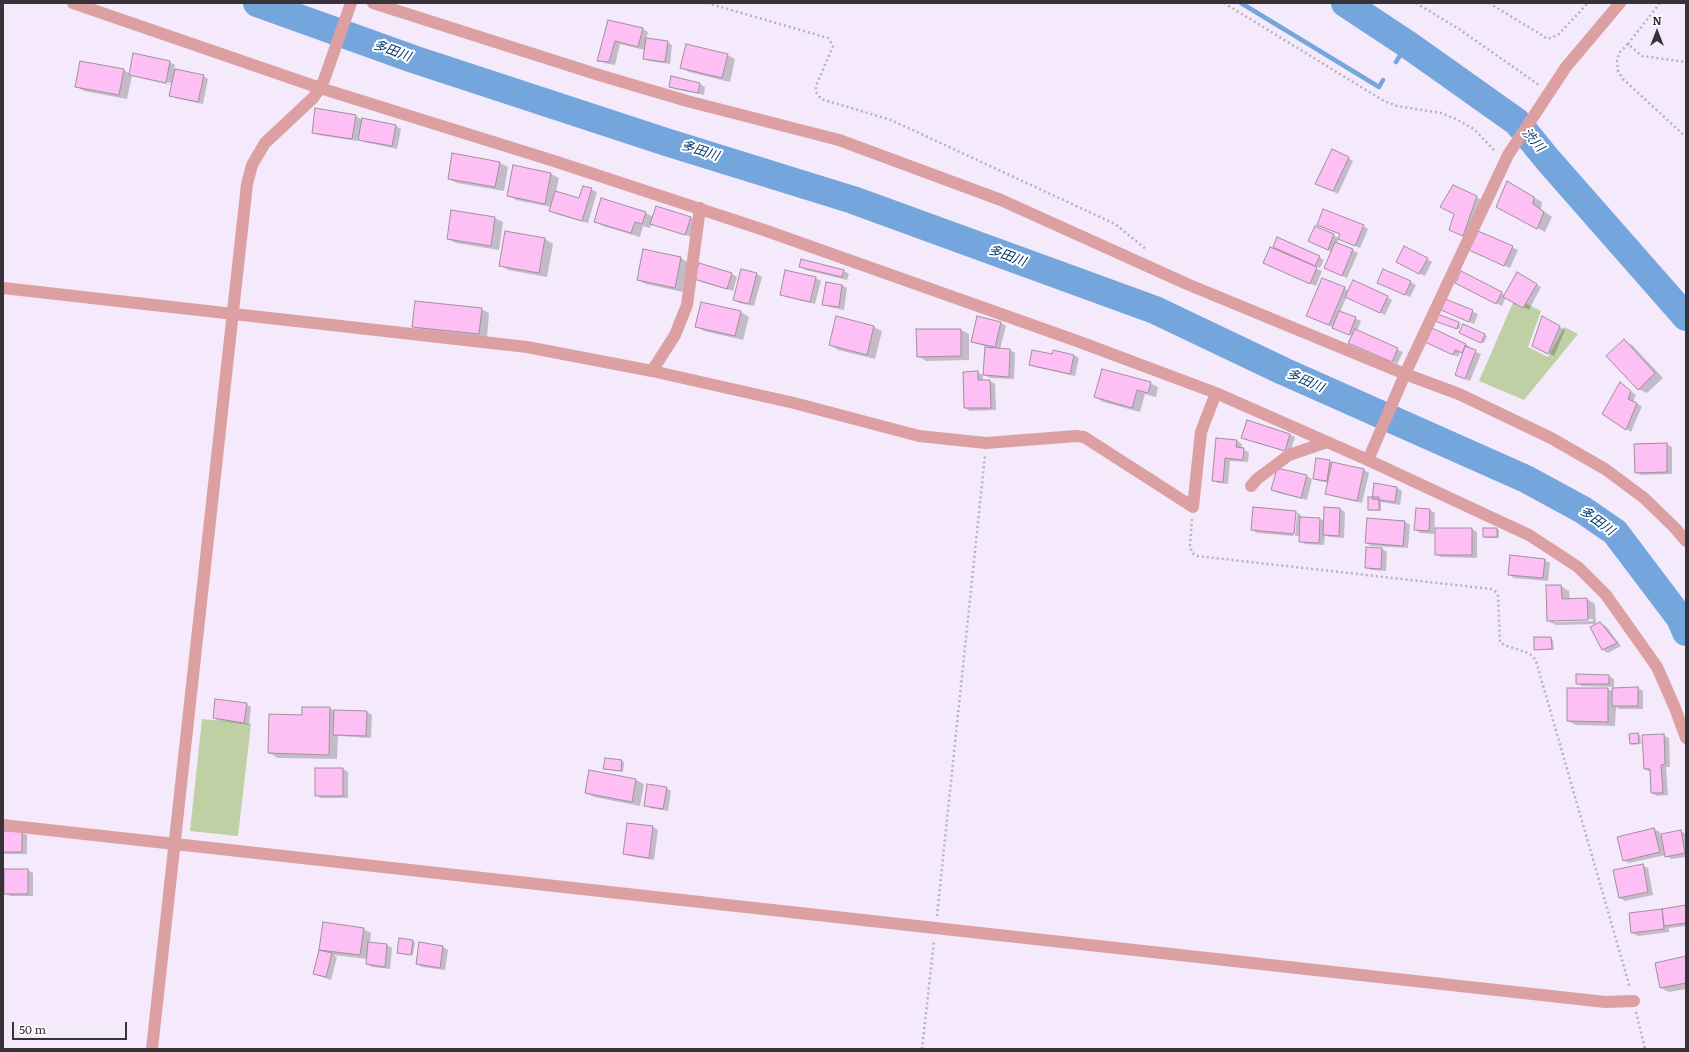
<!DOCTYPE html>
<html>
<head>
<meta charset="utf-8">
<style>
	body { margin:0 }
	#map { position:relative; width:1689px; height:1052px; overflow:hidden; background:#f4eafb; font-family:Literata,serif }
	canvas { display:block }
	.frame { position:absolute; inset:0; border:4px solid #363238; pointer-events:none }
	.north { position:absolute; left:1637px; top:12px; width:40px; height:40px; -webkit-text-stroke:3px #fff; paint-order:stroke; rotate:0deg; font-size:11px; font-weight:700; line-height:16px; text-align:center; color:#363238 }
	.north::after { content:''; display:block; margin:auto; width:14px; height:18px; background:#363238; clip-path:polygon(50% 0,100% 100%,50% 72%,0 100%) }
	.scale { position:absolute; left:12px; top:1022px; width:115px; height:18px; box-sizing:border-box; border:2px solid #363238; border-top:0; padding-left:5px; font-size:12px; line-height:14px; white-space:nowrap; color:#363238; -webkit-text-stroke:3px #fff; paint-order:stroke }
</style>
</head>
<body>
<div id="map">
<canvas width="1689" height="1052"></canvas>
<div class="frame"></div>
<div class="north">N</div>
<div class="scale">50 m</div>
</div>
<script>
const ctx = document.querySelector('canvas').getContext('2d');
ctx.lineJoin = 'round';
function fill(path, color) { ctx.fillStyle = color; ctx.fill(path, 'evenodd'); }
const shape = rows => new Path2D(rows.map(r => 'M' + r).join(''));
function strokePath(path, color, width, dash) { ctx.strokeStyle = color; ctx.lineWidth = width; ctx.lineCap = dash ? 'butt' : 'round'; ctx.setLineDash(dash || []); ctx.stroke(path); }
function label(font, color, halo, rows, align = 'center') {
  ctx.font = font + ' Literata,"Noto Sans JP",serif'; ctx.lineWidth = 4; ctx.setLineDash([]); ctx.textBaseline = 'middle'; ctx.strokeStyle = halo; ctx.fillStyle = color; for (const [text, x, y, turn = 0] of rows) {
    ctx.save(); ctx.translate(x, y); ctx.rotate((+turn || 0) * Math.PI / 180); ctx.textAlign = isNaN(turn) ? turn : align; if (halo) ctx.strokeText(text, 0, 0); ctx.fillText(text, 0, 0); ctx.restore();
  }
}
const green = shape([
	[1515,298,1541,311,1528,347,1548,357,1564,327,1578,334,1524,400,1479,381],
	[202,719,251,724,238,836,190,831]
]);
const shadow = shape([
	[608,21,643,29,648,32,646,39,667,42,672,45,670,64,649,61,644,58,645,50,620,44,615,65,604,63,599,60],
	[727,55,735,59,730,82,689,72,681,67],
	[81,62,124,70,130,74,170,62,175,65,174,69,203,76,208,79,203,104,176,98,170,95,173,85,135,77,170,85,171,83,134,75,134,77,132,75,127,99,84,91,76,86],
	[672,78,700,84,705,87,704,95,675,89,670,86],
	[356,116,361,119,396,126,401,129,397,149,364,142,358,139,357,141,318,135,313,132],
	[1348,158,1353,161,1338,194,1322,186],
	[500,163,508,167,504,191,457,183,449,179],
	[551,174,559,178,556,192,580,199,591,189,597,192,588,223,556,214,550,211,551,207,516,200,508,195],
	[1508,182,1542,202,1541,209,1552,217,1545,232,1505,211],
	[1453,186,1482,200,1468,238,1450,230,1455,214],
	[646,213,653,217,691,218,696,221,691,237,652,224,650,228,643,226,640,237,603,226,595,221],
	[495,218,503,222,499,250,456,243,448,239],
	[1318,225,1363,226,1368,229,1360,248,1339,239,1337,243,1358,253,1347,278,1331,271,1332,252,1315,244,1315,227,1339,238,1341,235],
	[1478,232,1518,250,1510,268,1476,253],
	[545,239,553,244,547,277,508,270,500,265],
	[1270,249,1322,271,1316,286,1264,263],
	[1279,249,1319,257,1324,260,1320,268],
	[644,250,681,258,689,263,683,292,646,284,638,280],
	[1427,259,1432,262,1425,276,1402,265],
	[800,267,844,271,849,274,847,280,806,270],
	[742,270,757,274,762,277,754,306,739,303,734,300],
	[1462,273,1505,295,1517,274,1541,287,1529,310,1506,297,1502,306,1462,285],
	[732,274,737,277,733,291,701,282,696,279],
	[816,278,821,281,815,304,786,297,781,294],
	[1410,282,1416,285,1410,297,1383,285],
	[842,285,847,288,844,310,829,307,823,304],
	[1344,288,1349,291,1387,297,1392,300,1385,315,1347,296,1340,312,1361,321,1357,331,1403,352,1397,364,1355,345,1352,336,1308,316],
	[1446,300,1478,314,1474,324,1442,310],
	[481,309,489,313,487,338,421,331,413,326],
	[741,312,749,317,743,340,704,331,696,326],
	[1435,314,1461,324,1459,329,1436,321],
	[1543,318,1565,330,1554,356,1533,345],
	[1001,323,1006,326,1000,349,1010,350,1015,353,1014,379,990,378,984,375,992,348,977,344,972,341],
	[874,327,882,331,875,359,838,350,830,345],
	[961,330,969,334,969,360,926,361,918,356],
	[1462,333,1485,335,1487,336,1484,343],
	[1624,341,1632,345,1663,378,1647,393,1638,389],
	[1465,344,1470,347,1470,349,1481,354,1470,381,1456,375,1464,353,1460,352,1458,357,1432,345],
	[1053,351,1074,355,1079,358,1075,376,1035,367,1030,364,1052,356],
	[977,372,983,375,983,381,990,381,995,384,996,410,970,411,965,408],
	[1150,383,1158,387,1156,397,1145,394,1140,412,1103,402,1095,397],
	[1625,387,1636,395,1633,402,1642,406,1631,432,1604,413],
	[1247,421,1290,434,1295,437,1290,453,1248,440,1242,437],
	[1217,439,1237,441,1242,444,1241,449,1249,452,1248,462,1230,461,1228,484,1218,483,1213,480],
	[1666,444,1672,447,1672,474,1641,475,1636,472],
	[1329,461,1335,464,1364,470,1369,473,1362,503,1332,496,1326,493,1329,483,1319,481,1314,478],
	[1307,476,1312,479,1307,500,1278,493,1272,490],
	[1397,488,1402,491,1400,505,1381,502,1381,511,1369,510,1369,498],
	[1254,508,1296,512,1301,515,1301,518,1320,519,1324,521,1325,508,1340,509,1345,512,1344,538,1329,537,1325,535,1324,545,1305,544,1300,541,1300,536,1295,536,1297,513,1295,513,1293,536,1257,533,1252,530],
	[1430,510,1435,513,1434,534,1421,533,1415,530],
	[1368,519,1405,522,1410,525,1408,548,1371,546,1366,543],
	[1436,529,1472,529,1477,532,1477,558,1441,557,1436,554],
	[1484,529,1497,529,1499,530,1499,538,1486,538,1484,537],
	[1381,548,1387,552,1386,571,1371,570,1366,567],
	[1545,560,1550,563,1548,581,1514,578,1509,575],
	[1547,586,1561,586,1569,591,1570,600,1587,599,1595,604,1596,624,1556,625,1548,621],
	[1593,619,1593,621,1555,622,1555,620],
	[1600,623,1606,626,1621,646,1608,653,1603,650],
	[1551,638,1553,640,1554,650,1535,649],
	[1609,676,1614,679,1614,689,1638,688,1643,691,1643,709,1619,709,1616,707,1615,726,1576,725,1568,721,1608,689,1613,692,1613,687,1582,686,1577,683],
	[246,704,251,707,249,725,219,721,214,718],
	[303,708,330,708,334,711,367,712,372,715,371,738,338,736,337,759,278,758,269,753,303,716],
	[1638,734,1640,735,1641,744,1633,745,1631,743],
	[1663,735,1669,738,1670,767,1666,767,1668,795,1657,796,1652,793,1651,772,1645,769],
	[606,759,624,762,623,772,604,769],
	[316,769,343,769,348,772,348,798,321,798,316,795],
	[636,780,644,784,640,806,594,797,586,793],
	[666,788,671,791,668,811,650,808,645,805],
	[653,827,658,830,654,860,629,856,624,853],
	[1654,829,1660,832,1662,842,1681,831,1686,834,1686,857,1671,859,1666,855,1629,863,1623,860],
	[3,832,22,832,27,835,27,854,3,854],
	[1642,865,1648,868,1653,895,1625,901,1620,898],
	[28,870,33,873,33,896,10,896,5,893],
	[1686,906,1686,926,1669,928,1669,932,1638,936,1632,933,1630,914],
	[324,924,363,929,371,933,370,943,387,945,392,948,390,969,372,967,367,964,367,959,333,955,337,957,331,980,314,974,320,950],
	[412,941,415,942,413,955,399,953],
	[443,947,448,950,445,970,422,967,417,964],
	[1686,957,1686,989,1669,992,1661,988]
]);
const stream = shape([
	[1241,3,1379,87,1383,80],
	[1396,62,1407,44]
]);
const river = shape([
	[257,3,413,59,666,142,853,200,1155,310,1283,371,1526,479,1583,510,1615,532,1680,618,1686,632],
	[1345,3,1407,44,1517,122,1548,160,1686,317]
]);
const building = shape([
	[608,20,643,28,638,47,615,41,609,62,597,61,608,20],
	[646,38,668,41,665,62,643,59,646,38],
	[686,44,728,54,722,78,680,68,686,44],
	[133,53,170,61,166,83,129,75,133,53],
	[80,61,124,69,119,95,75,87,80,61],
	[175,69,204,75,198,102,169,96,175,69],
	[671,76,700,83,698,93,669,87,671,76],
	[315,108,356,115,352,139,312,133,315,108],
	[362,118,396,125,392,146,358,140,362,118],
	[1332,149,1349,157,1333,191,1315,184,1332,149],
	[452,153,500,162,495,187,448,179,452,153],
	[513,165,551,173,545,204,507,196,513,165],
	[1507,181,1534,197,1533,204,1544,212,1537,229,1496,207,1507,181],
	[1453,185,1477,196,1463,236,1449,230,1454,214,1440,207,1453,185],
	[583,186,592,188,582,221,549,211,555,191,579,198,583,186],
	[601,198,646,212,642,224,635,222,631,233,594,222,601,198],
	[656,206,691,217,685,235,650,224,656,206],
	[1323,209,1364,225,1355,246,1338,239,1340,234,1317,225,1323,209],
	[451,210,495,217,491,246,447,239,451,210],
	[1315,226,1334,234,1328,250,1308,241,1315,226],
	[505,231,545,238,539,273,499,266,505,231],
	[1478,231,1513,246,1504,266,1469,250,1478,231],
	[1277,237,1320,256,1315,266,1273,247,1277,237],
	[1335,242,1353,249,1342,276,1324,268,1335,242],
	[1404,246,1428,258,1419,274,1396,262,1404,246],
	[1270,247,1317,267,1310,284,1263,263,1270,247],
	[643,249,681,257,675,288,637,280,643,249],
	[801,259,844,270,842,277,799,267,801,259],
	[699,263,732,273,727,289,694,279,699,263],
	[741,269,757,273,749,304,733,300,741,269],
	[1383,269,1411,281,1405,295,1377,283,1383,269],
	[785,270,816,277,810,302,780,295,785,270],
	[1461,271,1502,292,1496,304,1455,283,1461,271],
	[1517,272,1537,284,1523,308,1503,297,1517,272],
	[1322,278,1345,287,1329,325,1306,316,1322,278],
	[1353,280,1388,296,1380,313,1345,297,1353,280],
	[826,282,842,285,839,307,822,305,826,282],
	[1445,299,1473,310,1469,322,1441,310,1445,299],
	[415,301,482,308,479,334,412,327,415,301],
	[701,302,741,311,735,336,695,327,701,302],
	[1339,311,1356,317,1349,335,1332,328,1339,311],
	[1435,313,1459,322,1457,329,1432,320,1435,313],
	[836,316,874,326,867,355,829,345,836,316],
	[977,316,1001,322,995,347,971,342,977,316],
	[1542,316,1560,326,1548,354,1532,346,1542,316],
	[1463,324,1485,334,1481,343,1459,333,1463,324],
	[1432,328,1466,344,1462,353,1455,350,1453,355,1425,342,1432,328],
	[916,329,961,329,961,356,917,357,916,329],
	[1355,329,1398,348,1392,362,1348,343,1355,329],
	[1624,339,1655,373,1638,390,1606,356,1624,339],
	[1465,346,1476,350,1465,379,1455,375,1465,346],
	[985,347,1010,349,1009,377,983,375,985,347],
	[1032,350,1052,354,1053,350,1074,355,1070,374,1029,365,1032,350],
	[1102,369,1151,382,1148,393,1137,390,1132,408,1094,397,1102,369],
	[978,371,978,380,990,380,991,408,964,408,963,372,978,371],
	[1620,382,1631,391,1628,399,1637,403,1626,430,1602,414,1620,382],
	[1247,420,1290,434,1285,451,1241,438,1247,420],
	[1216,438,1237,440,1236,447,1244,448,1243,460,1225,458,1223,482,1212,481,1216,438],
	[1667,443,1667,472,1635,473,1634,444,1667,443],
	[1316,458,1330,460,1327,481,1313,479,1316,458],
	[1332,462,1364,469,1357,501,1325,494,1332,462],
	[1277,468,1307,475,1301,498,1271,490,1277,468],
	[1374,483,1397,487,1395,502,1372,499,1374,483],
	[1368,497,1379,497,1379,510,1368,510,1368,497],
	[1253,507,1296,511,1294,534,1251,530,1253,507],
	[1324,507,1340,508,1339,536,1323,535,1324,507],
	[1416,508,1430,509,1429,531,1414,530,1416,508],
	[1300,517,1320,518,1319,543,1299,542,1300,517],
	[1367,518,1405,521,1403,546,1365,543,1367,518],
	[1435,528,1472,528,1472,555,1435,555,1435,528],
	[1483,528,1497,528,1497,537,1483,537,1483,528],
	[1366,547,1382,548,1381,569,1365,568,1366,547],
	[1510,555,1545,559,1543,578,1508,575,1510,555],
	[1546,585,1561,585,1562,599,1587,598,1588,620,1547,621,1546,585],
	[1600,622,1617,643,1602,650,1590,627,1600,622],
	[1534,637,1551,637,1552,649,1534,650,1534,637],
	[1576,674,1609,675,1609,684,1576,684,1576,674],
	[1638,687,1638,706,1612,706,1612,688,1638,687],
	[1567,688,1608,688,1608,722,1567,721,1567,688],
	[215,699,247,703,244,723,213,718,215,699],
	[302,707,330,707,329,755,268,753,269,714,302,715,302,707],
	[334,710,367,711,366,736,333,735,334,710],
	[1638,733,1639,743,1630,744,1629,734,1638,733],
	[1664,734,1665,764,1661,765,1663,793,1651,793,1650,769,1644,769,1642,735,1664,734],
	[605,758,622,760,621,771,603,769,605,758],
	[315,768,343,768,343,796,315,796,315,768],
	[589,770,636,779,632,802,585,793,589,770],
	[647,784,667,787,663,809,644,806,647,784],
	[627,823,653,826,649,858,623,854,627,823],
	[1654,828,1660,852,1623,861,1617,837,1654,828],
	[1681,830,1685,853,1665,857,1661,834,1681,830],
	[3,831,22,831,22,852,3,852,3,831],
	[1643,864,1648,892,1619,898,1613,870,1643,864],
	[4,869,28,869,28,894,4,894,4,869],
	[1686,905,1686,923,1664,926,1662,909,1686,905],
	[1662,909,1664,929,1631,933,1629,913,1662,909],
	[323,922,364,928,360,955,319,950,323,922],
	[399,938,413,940,411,955,397,953,399,938],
	[368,942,387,944,385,967,366,964,368,942],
	[419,942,443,946,440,968,416,964,419,942],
	[319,950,332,953,326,977,313,974,319,950],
	[1686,956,1686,983,1660,988,1655,963,1686,956]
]);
const path = shape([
	[707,3,828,38,833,46,816,86,816,92,821,99,891,120,1115,224,1146,249],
	[1224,3,1384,101,1397,106,1441,113,1456,119,1474,129,1495,151],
	[1416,3,1459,29,1539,85],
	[1489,3,1548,39,1558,35,1588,3],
	[1660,3,1628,44,1642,56,1686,62],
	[1628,44,1619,53,1617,61,1618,71,1623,79,1686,137],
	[1192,519,1190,545,1192,553,1197,556,1491,589,1495,591,1498,596,1500,642,1504,645,1528,653,1533,656,1536,661,1630,988],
	[937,916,985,455],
	[1636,1012,1645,1049],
	[922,1049,934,941]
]);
const street = shape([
	[73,3,320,88,554,161,764,230,1077,341,1216,393,1368,460,1529,535,1578,567,1606,595,1657,667,1675,708,1686,738],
	[373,3,599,75,687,101,839,140,1001,200,1187,284,1405,374,1459,394,1551,438,1605,469,1644,498,1675,528,1686,541],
	[3,288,527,347,652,371,794,403,919,436,986,443,1076,436,1084,437,1193,507,1201,432,1216,393],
	[652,371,675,335,687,305,700,208],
	[1368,460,1405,374,1508,155,1566,67,1620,3],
	[1251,486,1257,479,1289,455,1327,442],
	[3,825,1605,1002,1634,1001],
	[152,1049,247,184,252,165,265,143,313,98,320,88,324,80,351,3]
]);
const waterNames = [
	["多田川",392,51,20],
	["渋川",1533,140,49],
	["多田川",700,151,18],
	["多田川",1007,256,20],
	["多田川",1305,381,24],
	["多田川",1597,521,36]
];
fill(green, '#bfd0a5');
fill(shadow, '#0003');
strokePath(stream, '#74a5dd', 4.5);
strokePath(river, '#74a5dd', 28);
fill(building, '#fdbff4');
strokePath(building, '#a0909d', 1);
strokePath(path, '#b8b0bd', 2.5, [2, 3]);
strokePath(street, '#dca0a2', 12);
label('italic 13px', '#00376a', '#fff', waterNames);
</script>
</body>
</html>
